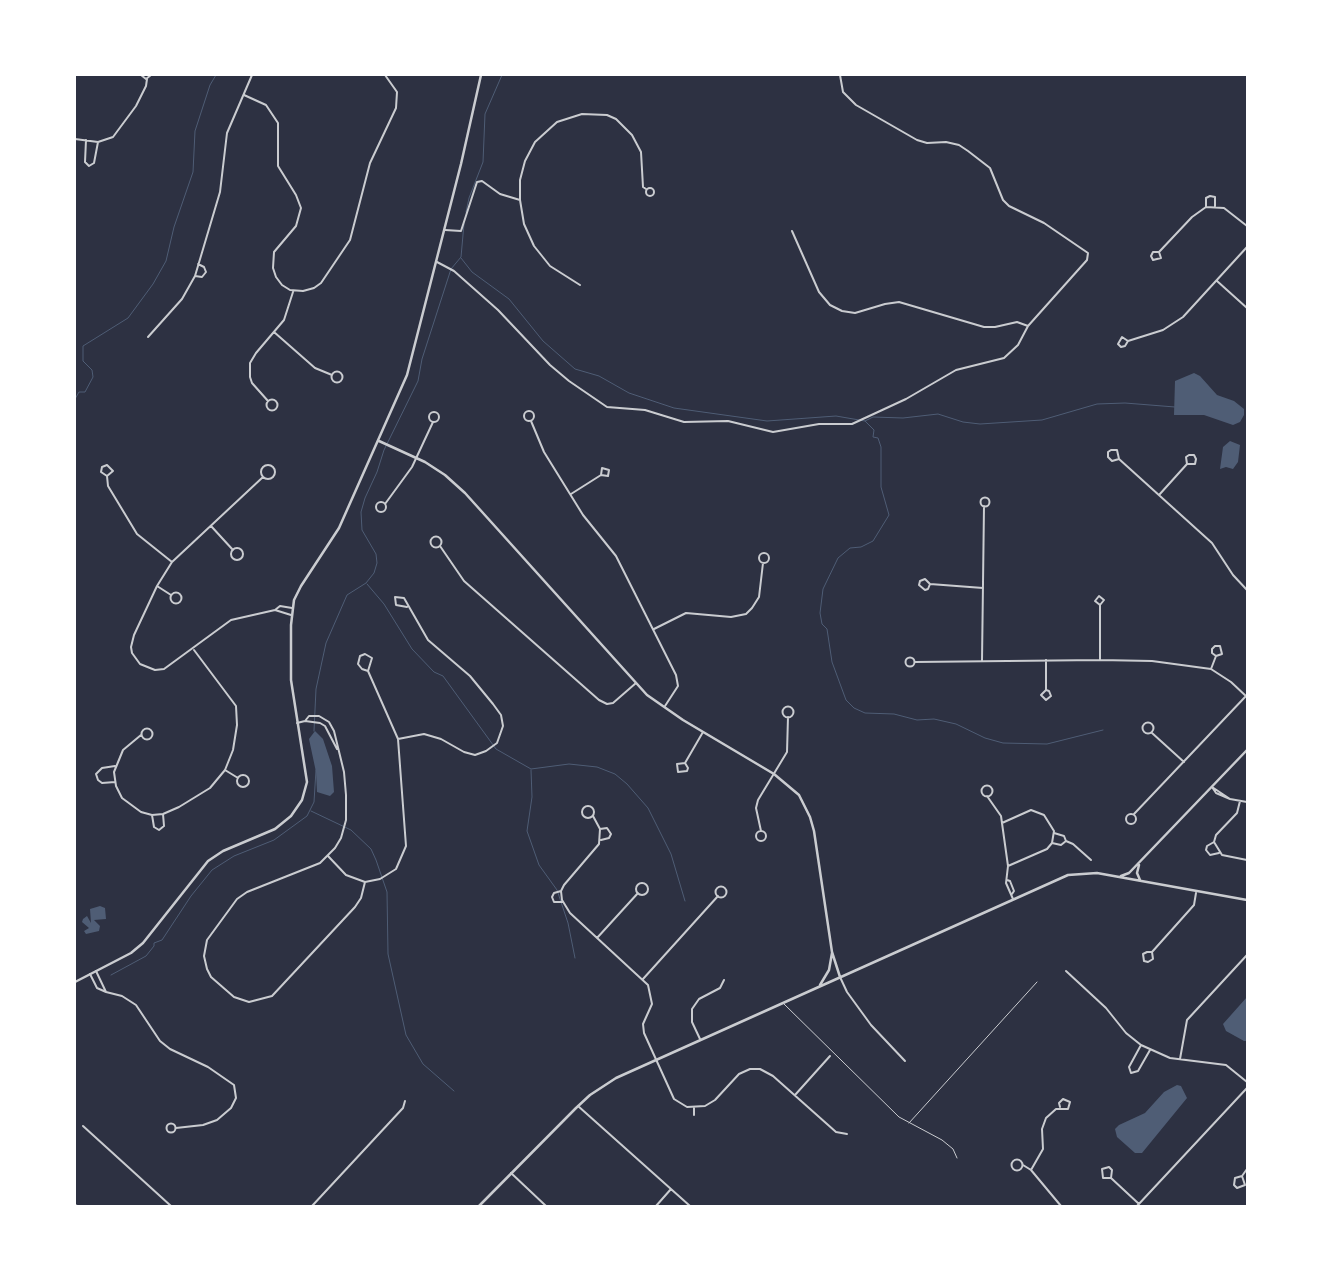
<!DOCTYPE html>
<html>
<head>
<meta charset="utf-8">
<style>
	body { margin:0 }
	#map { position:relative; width:1322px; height:1281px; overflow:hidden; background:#2d3142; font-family:Poppins,sans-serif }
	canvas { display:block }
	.frame { position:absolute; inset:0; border:76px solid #fff; pointer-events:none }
</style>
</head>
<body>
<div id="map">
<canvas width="1322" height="1281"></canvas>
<div class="frame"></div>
</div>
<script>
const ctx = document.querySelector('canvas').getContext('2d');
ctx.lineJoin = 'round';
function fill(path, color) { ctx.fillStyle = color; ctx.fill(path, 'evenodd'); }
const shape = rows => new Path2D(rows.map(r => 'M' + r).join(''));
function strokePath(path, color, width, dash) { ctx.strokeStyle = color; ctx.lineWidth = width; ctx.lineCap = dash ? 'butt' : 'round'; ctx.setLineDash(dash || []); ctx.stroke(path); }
const water = shape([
	[1194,373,1200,376,1217,395,1234,401,1244,409,1244,415,1240,422,1233,425,1204,415,1174,415,1175,381],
	[1230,441,1240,445,1238,462,1233,469,1226,467,1220,469,1223,447],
	[315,731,323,739,332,766,334,792,330,796,317,792,316,772,309,739],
	[100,906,105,908,106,919,94,920,100,926,99,931,86,934,84,931,89,928,82,922,83,919,87,916,91,923,90,909],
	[1247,997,1247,1041,1244,1041,1226,1031,1223,1024],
	[1177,1085,1181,1086,1187,1098,1142,1153,1135,1153,1117,1137,1115,1129,1119,1125,1145,1113,1164,1092]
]);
const stream = shape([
	[466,212,469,198,483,162,485,114,502,75],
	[461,258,472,272,509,299,543,341,575,369,599,376,629,393,674,408,767,421,836,416,865,421,873,417,903,418,938,414,963,422,980,424,1042,420,1097,404,1125,403,1175,407],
	[75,399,79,392,85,392,93,377,92,370,83,361,83,346,128,318,153,284,166,261,174,227,193,172,195,131,210,85,216,75],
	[865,421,874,430,873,437,878,438,881,447,881,487,889,515,873,541,861,547,850,548,838,558,823,589,820,613,822,624,827,629,832,662,846,700,854,708,865,713,894,714,917,720,934,719,956,724,985,738,1003,743,1047,744,1103,730],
	[367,584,384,604,412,649,434,672,443,676,496,749,531,769,569,764,597,767,615,774,627,784,648,808,671,854,685,901],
	[314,731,316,689,326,643,347,595,366,583,374,573,377,563,376,554,362,530,361,512,365,498,377,472,384,450,418,381,422,359,451,269,461,257,464,224],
	[531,770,532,797,527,831,539,865,557,890,568,923,575,958],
	[311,811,351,830,371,849,376,860,387,892,388,954,406,1035,423,1064,454,1091],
	[111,975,146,956,154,946,154,943,162,940,191,896,212,870,234,856,274,840,307,816,314,802,316,770]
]);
const service = shape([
	[784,1004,899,1117,942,1140,953,1149,957,1158],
	[909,1123,1037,982]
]);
const minor = shape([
	[141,75,146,79,151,75],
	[244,95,266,105,278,123,278,166,296,195,301,208,296,226,274,252,273,268,276,277,282,285,290,290,303,291,314,288,321,283,350,240,370,163,396,108,397,92,385,75],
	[75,139,98,142,113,137,136,106,146,86,147,79],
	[86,140,85,162,89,166,94,163,98,142],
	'646 192a4 4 0 1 1 8 0a4 4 0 1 1-8 0Z',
	[520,200,524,224,534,246,550,266,580,285],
	[1206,207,1206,198,1210,196,1215,197,1215,206],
	[445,230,461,231,477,182,482,181,500,194,520,200,520,180,525,161,535,142,557,122,582,114,607,115,616,119,632,135,641,152,643,187,646,189],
	[792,231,819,292,830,305,842,311,855,313,885,304,899,302,984,327,995,327,1017,322,1028,326],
	[1159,252,1161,258,1153,260,1151,256,1153,252,1159,252,1192,217,1206,207,1224,208,1247,226],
	[437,262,454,271,498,310,550,365,569,381,607,407,645,410,684,422,728,421,773,432,819,424,852,424,906,399,956,370,1004,358,1018,345,1028,326,1087,260,1088,253,1044,223,1009,206,1003,200,990,168,968,151,959,145,946,142,927,143,917,140,856,105,843,92,840,75],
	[195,276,202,277,206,272,204,267,198,264],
	[1217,281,1247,308],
	[274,332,315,368,332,375],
	[148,337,182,299,195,276,220,192,227,133,252,75],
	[1128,341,1122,337,1118,344,1121,347,1125,346,1128,341,1163,330,1183,317,1247,247],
	'331.5 377a5.5 5.5 0 1 1 11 0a5.5 5.5 0 1 1-11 0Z',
	'266.5 405a5.5 5.5 0 1 1 11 0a5.5 5.5 0 1 1-11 0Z',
	[268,401,252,383,250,377,250,363,256,353,284,320,293,292],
	'524 416a5 5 0 1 1 10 0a5 5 0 1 1-10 0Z',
	'429 417a5 5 0 1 1 10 0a5 5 0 1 1-10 0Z',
	[531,421,544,452,583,515,616,556,676,675,678,686,665,706],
	[1119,459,1112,461,1108,457,1108,452,1111,450,1117,450,1119,459,1212,543,1233,575,1247,590],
	'261 472a7 7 0 1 1 14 0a7 7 0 1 1-14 0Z',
	[107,476,113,471,107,465,102,467,101,472,107,476,108,486,137,534,172,562],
	[263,477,172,562,157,586,134,635,131,647,132,653,140,664,155,670,164,669,231,620,275,610,280,606,292,608],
	[571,494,601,475,608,476,609,470,602,468,601,475],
	[1159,495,1187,464,1195,464,1196,459,1194,455,1189,455,1186,457,1187,464],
	'980.5 502a4.5 4.5 0 1 1 9 0a4.5 4.5 0 1 1-9 0Z',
	'376 507a5 5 0 1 1 10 0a5 5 0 1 1-10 0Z',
	[385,504,412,467,433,422],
	[211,526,233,550],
	'430.5 542a5.5 5.5 0 1 1 11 0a5.5 5.5 0 1 1-11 0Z',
	[440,546,464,581,599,700,607,704,613,703,636,683],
	'231 554a6 6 0 1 1 12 0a6 6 0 1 1-12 0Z',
	'759 558a5 5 0 1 1 10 0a5 5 0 1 1-10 0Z',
	[930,584,928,589,925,590,919,585,920,581,925,579,930,584,983,588],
	[157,586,171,595],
	'170.5 598a5.5 5.5 0 1 1 11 0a5.5 5.5 0 1 1-11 0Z',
	[1100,605,1095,601,1099,596,1104,600,1100,605,1100,660],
	[275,610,291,615],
	[654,629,686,613,731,617,746,614,752,608,759,597,763,563],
	'905.5 662a4.5 4.5 0 1 1 9 0a4.5 4.5 0 1 1-9 0Z',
	[982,661,984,506],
	[915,662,1100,660,1152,661,1211,669,1231,682,1247,697],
	[1211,669,1216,656,1222,654,1220,646,1215,646,1212,649,1212,653,1216,656],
	[1046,690,1049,691,1051,696,1046,700,1041,695,1046,690,1046,660],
	'782.5 712a5.5 5.5 0 1 1 11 0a5.5 5.5 0 1 1-11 0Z',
	[305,721,320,723,325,726,337,749],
	'1142.5 728a5.5 5.5 0 1 1 11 0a5.5 5.5 0 1 1-11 0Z',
	[297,723,305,721,309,716,319,716,329,722,334,731,344,772,346,795,346,820,341,838,335,848,320,863,247,892,237,899,207,940,204,956,207,969,211,977,234,997,249,1002,272,996,355,907,361,898,365,882],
	'141.5 734a5.5 5.5 0 1 1 11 0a5.5 5.5 0 1 1-11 0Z',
	[1152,733,1184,762],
	[141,735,123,750,114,772,116,786,122,798,141,812,152,815,163,814,179,807,210,788,225,770,233,750,237,725,236,706,194,650],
	[398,739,424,734,441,739,464,752,475,755,486,751,497,743,503,726,501,715,493,704,470,676,428,640,404,598,395,597,396,605,407,607],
	[685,763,677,764,678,772,687,771,688,768,685,763,703,732],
	[115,766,102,768,96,774,98,780,102,783,115,782],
	[225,770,238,778],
	'237 781a6 6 0 1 1 12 0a6 6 0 1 1-12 0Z',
	'981.5 791a5.5 5.5 0 1 1 11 0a5.5 5.5 0 1 1-11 0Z',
	[1212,787,1230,799,1247,802],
	[1212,787,1216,793,1230,799],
	[987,796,1001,816,1008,866,1006,883,1013,899],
	[1240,801,1237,813,1216,835,1214,842,1222,855,1247,860],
	'582 812a6 6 0 1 1 12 0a6 6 0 1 1-12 0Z',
	'1126 819a5 5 0 1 1 10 0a5 5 0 1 1-10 0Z',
	[1134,814,1246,696],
	[152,815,154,827,159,830,164,826,163,814],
	[593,816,600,829,599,844,564,885,561,891,562,900,570,913,648,985,652,1004,643,1024,644,1033,674,1099,687,1107,705,1106,715,1100,739,1074,750,1069,760,1069,773,1076,836,1132,847,1134],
	[1002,823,1031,810,1044,815,1054,831,1052,843,1047,849,1008,866],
	[600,829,607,828,611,834,609,838,601,840],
	'756 836a5 5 0 1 1 10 0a5 5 0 1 1-10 0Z',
	[761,831,756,808,758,800,787,752,788,717],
	[1066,841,1073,844,1091,860],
	[1214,842,1207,846,1206,850,1210,855,1219,853],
	[1052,843,1061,845,1066,841,1064,836,1054,833],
	[328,856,346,875,365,882,380,879,396,869,406,846,398,739,368,671,372,658,365,654,360,656,358,664,362,669,368,671],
	[1007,880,1010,881,1014,891,1012,894],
	'636 889a6 6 0 1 1 12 0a6 6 0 1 1-12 0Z',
	'715.5 892a5.5 5.5 0 1 1 11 0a5.5 5.5 0 1 1-11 0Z',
	[561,891,554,893,552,897,554,902,563,902],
	[597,938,638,893],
	[1152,952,1153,959,1148,962,1144,961,1143,954,1147,952,1152,952,1194,905,1196,893],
	[1066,971,1106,1008,1126,1033,1141,1045,1170,1058,1226,1065,1247,1082],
	[90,974,97,988,106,992,96,971],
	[840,977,847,992,871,1025,905,1061],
	[643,979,718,896],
	[106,992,122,996,136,1005,160,1041,170,1049,208,1067,234,1085,236,1098,231,1108,217,1120,203,1125,176,1128],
	[700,1039,692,1022,692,1009,699,999,720,988,724,980],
	[1141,1045,1129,1067,1131,1073,1138,1071,1150,1050],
	[1180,1059,1187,1020,1247,955],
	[795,1095,830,1056],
	[578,1106,690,1206],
	[694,1115,694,1108],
	'166.5 1128a4.5 4.5 0 1 1 9 0a4.5 4.5 0 1 1-9 0Z',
	[83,1126,171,1206],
	'1011.5 1165a5.5 5.5 0 1 1 11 0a5.5 5.5 0 1 1-11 0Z',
	[1023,1165,1031,1170,1061,1206],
	[1031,1170,1043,1149,1042,1129,1046,1118,1056,1109,1068,1109,1070,1102,1063,1099,1059,1103,1060,1107],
	[511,1173,546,1206],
	[1242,1176,1245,1185,1237,1188,1234,1185,1235,1178,1242,1176,1247,1169],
	[1111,1178,1112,1170,1109,1167,1102,1169,1103,1178,1111,1178,1139,1204],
	[75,1205,77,1206],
	[312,1206,403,1108,405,1101],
	[656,1206,671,1189],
	[867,1206,879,1206],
	[1137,1206,1247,1088]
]);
const tertiary = shape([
	[379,441,425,462,445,475,465,493,647,695,683,720,774,774,799,795,810,817,814,831,832,952,840,977],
	[1139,865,1137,873,1140,880],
	[1121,876,1129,873,1247,750],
	[75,982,131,953,143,943,208,861,223,851,275,829,291,816,302,800,307,782,291,680,291,625,294,600,301,586,339,528,407,375,461,164,481,75],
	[820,985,829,970,832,953],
	[479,1206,576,1108,590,1095,616,1078,1068,875,1097,873,1247,900]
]);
fill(water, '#4f5d75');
strokePath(stream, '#4f5d75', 1);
strokePath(service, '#caccd0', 1);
strokePath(minor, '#caccd0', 2);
strokePath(tertiary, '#caccd0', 2.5);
</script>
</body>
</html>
